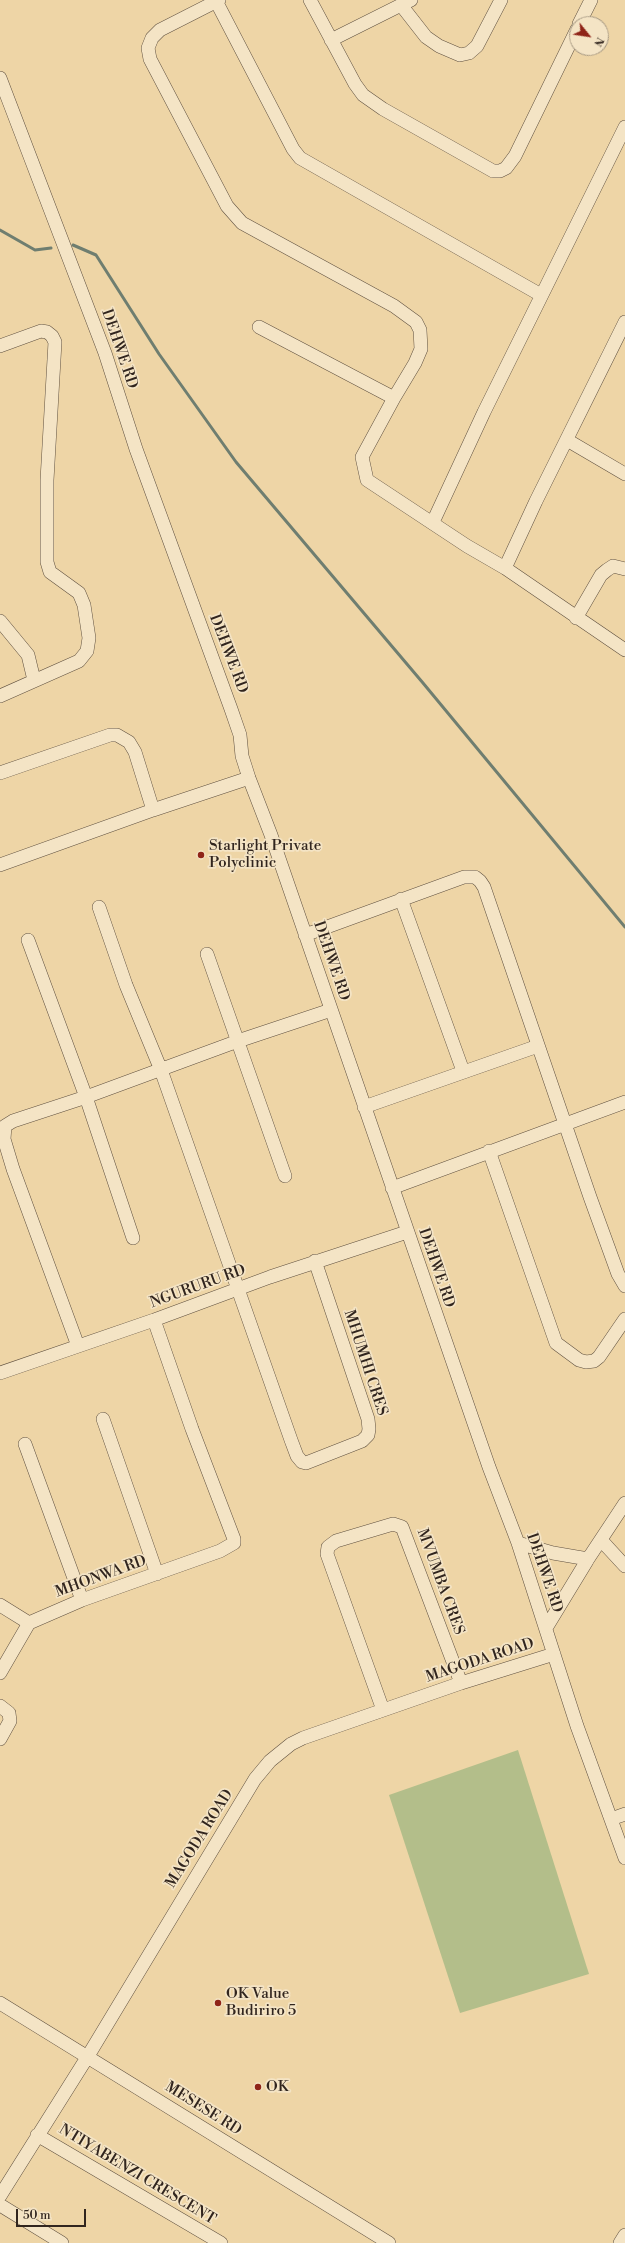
<!DOCTYPE html>
<html>
<head>
<meta charset="utf-8">
<style>
	body { margin:0 }
	#map { position:relative; width:625px; height:2243px; overflow:hidden; background:#eed5a6; font-family:"Libre Bodoni",serif }
	canvas { display:block }
	.north { position:absolute; left:569px; top:16px; width:40px; height:40px; box-sizing:border-box; background:#f4e4c5; border:1px solid #a69882; border-radius:50%; rotate:120deg; font-size:11px; font-weight:700; line-height:16px; text-align:center; color:#31251e }
	.north::after { content:''; display:block; margin:auto; width:14px; height:18px; background:#8f2418; clip-path:polygon(50% 0,100% 100%,50% 72%,0 100%) }
	.scale { position:absolute; left:16px; top:2209px; width:70px; height:18px; box-sizing:border-box; border:2px solid #31251e; border-top:0; padding-left:5px; font-size:12px; line-height:14px; white-space:nowrap; color:#31251e; -webkit-text-stroke:3px #f4e4c5; paint-order:stroke }
</style>
</head>
<body>
<div id="map">
<canvas width="625" height="2243"></canvas>
<div class="north">N</div>
<div class="scale">50 m</div>
</div>
<script>
const ctx = document.querySelector('canvas').getContext('2d');
ctx.lineJoin = 'round';
function fill(path, color) { ctx.fillStyle = color; ctx.fill(path, 'evenodd'); }
const shape = rows => new Path2D(rows.map(r => 'M' + r).join(''));
function strokePath(path, color, width, dash) { ctx.strokeStyle = color; ctx.lineWidth = width; ctx.lineCap = dash ? 'butt' : 'round'; ctx.setLineDash(dash || []); ctx.stroke(path); }
function label(font, color, halo, rows, align = 'center') {
  ctx.font = font + ' "Libre Bodoni",serif'; ctx.lineWidth = 3.5; ctx.setLineDash([]); ctx.textBaseline = 'middle'; ctx.strokeStyle = halo; ctx.fillStyle = color; for (const [text, x, y, turn = 0] of rows) {
    ctx.save(); ctx.translate(x, y); ctx.rotate((+turn || 0) * Math.PI / 180); ctx.textAlign = isNaN(turn) ? turn : align; if (halo) ctx.strokeText(text, 0, 0); ctx.fillText(text, 0, 0); ctx.restore();
  }
}
const green = shape([
	[518,1750,589,1974,460,2013,389,1795]
]);
const stream = shape([
	[0,230,35,250,51,248],
	[73,245,96,255,159,354,236,462,423,683,625,927]
]);
const minor = shape([
	[219,0,160,30,152,38,148,48,150,59,227,206,242,223,394,306,416,322,420,330,421,349,415,363,394,398,362,457,367,480,467,546,505,568,625,650],
	[310,0,355,84,363,95,383,109,493,171,500,171,506,168,515,156,577,29],
	[216,1,293,149,300,158,541,295],
	[401,5,426,37,439,46,460,55,469,53,477,46,501,0],
	[579,24,591,0],
	[331,40,411,0],
	[0,78,105,353,136,449,231,709,240,735,242,756,249,778,271,835,489,1467,518,1543,577,1726,625,1858],
	[259,327,394,398],
	[0,346,41,331,47,332,52,336,55,342,47,480,47,562,50,572,79,593,84,605,89,638,87,651,79,661,0,696],
	[567,440,625,474],
	[433,522,484,412,625,127],
	[505,568,536,501,625,322],
	[576,618,601,575,607,570,613,566,625,569],
	[0,621,28,655,34,680],
	[0,773,110,735,117,735,129,742,135,752,153,810],
	[0,865,153,810,249,778],
	[401,899,463,1071],
	[99,907,126,985,161,1070,291,1440,297,1456,302,1462,306,1463,362,1441,368,1435,369,1429,368,1419,315,1261],
	[305,935,464,877,475,877,480,881,484,887,590,1197,618,1274,625,1286],
	[28,940,86,1097,133,1238],
	[207,954,285,1176],
	[364,1107,538,1046],
	[489,1151,556,1343,579,1360,586,1362,594,1361,599,1357,625,1319],
	[392,1188,625,1102],
	[78,1346,13,1169,4,1139,5,1126,13,1121,86,1097,238,1041,331,1010],
	[0,1373,154,1320,270,1277,407,1232],
	[103,1419,157,1574],
	[25,1444,82,1600],
	[601,1540,625,1566],
	[518,1543,553,1553,588,1559],
	[0,1605,29,1623],
	[546,1628,588,1559,625,1503],
	[0,1673,29,1623,82,1600,220,1551,234,1543,234,1539,192,1429,154,1320],
	[0,1706,9,1713,10,1721,0,1739],
	[383,1710,327,1554,328,1547,336,1541,393,1524,402,1527,461,1683],
	[611,1819,625,1814],
	[0,2003,389,2243],
	[37,2135,221,2243],
	[0,2196,88,2056,255,1779,270,1761,291,1744,303,1738,461,1683,554,1654],
	[0,2205,62,2243],
	[620,2243,625,2235]
]);
const markers = [
	[201,855,4,"#8f2418"],
	[218,2003,4,"#8f2418"],
	[258,2087,4,"#8f2418"]
];
const streetNames = [
	["DEHWE RD",119,349,71],
	["DEHWE RD",228,654,69],
	["DEHWE RD",331,961,71],
	["DEHWE RD",436,1268,71],
	["NGURURU RD",198,1287,-20],
	["MHUMHI CRES",365,1363,72],
	["DEHWE RD",544,1573,71],
	["MHONWA RD",101,1577,-20],
	["MVUMBA CRES",440,1582,70],
	["MAGODA ROAD",480,1661,-18],
	["MAGODA ROAD",200,1839,-58],
	["MESESE RD",203,2109,32],
	["NTIYABENZI CRESCENT",137,2175,31]
];
const poiNames = [
	["Starlight Private",209,846],
	["Polyclinic",209,863],
	["OK Value",226,1994],
	["Budiriro 5",226,2011],
	["OK",266,2087]
];
fill(green, '#b3be8a');
strokePath(stream, '#6f7e70', 3);
strokePath(minor, '#605140', 14);
strokePath(minor, '#f4e4c5', 13);
for (const [x, y, r, color] of markers) { const dot = new Path2D(); dot.arc(x, y, r, 0, 2 * Math.PI); ctx.fillStyle = color; ctx.fill(dot); strokePath(dot, '#f4e4c5', 1.5); }
label('15px', '#31251e', '#f4e4c5', streetNames);
label('15px', '#31251e', '#f4e4c5', poiNames, 'left');
</script>
</body>
</html>
